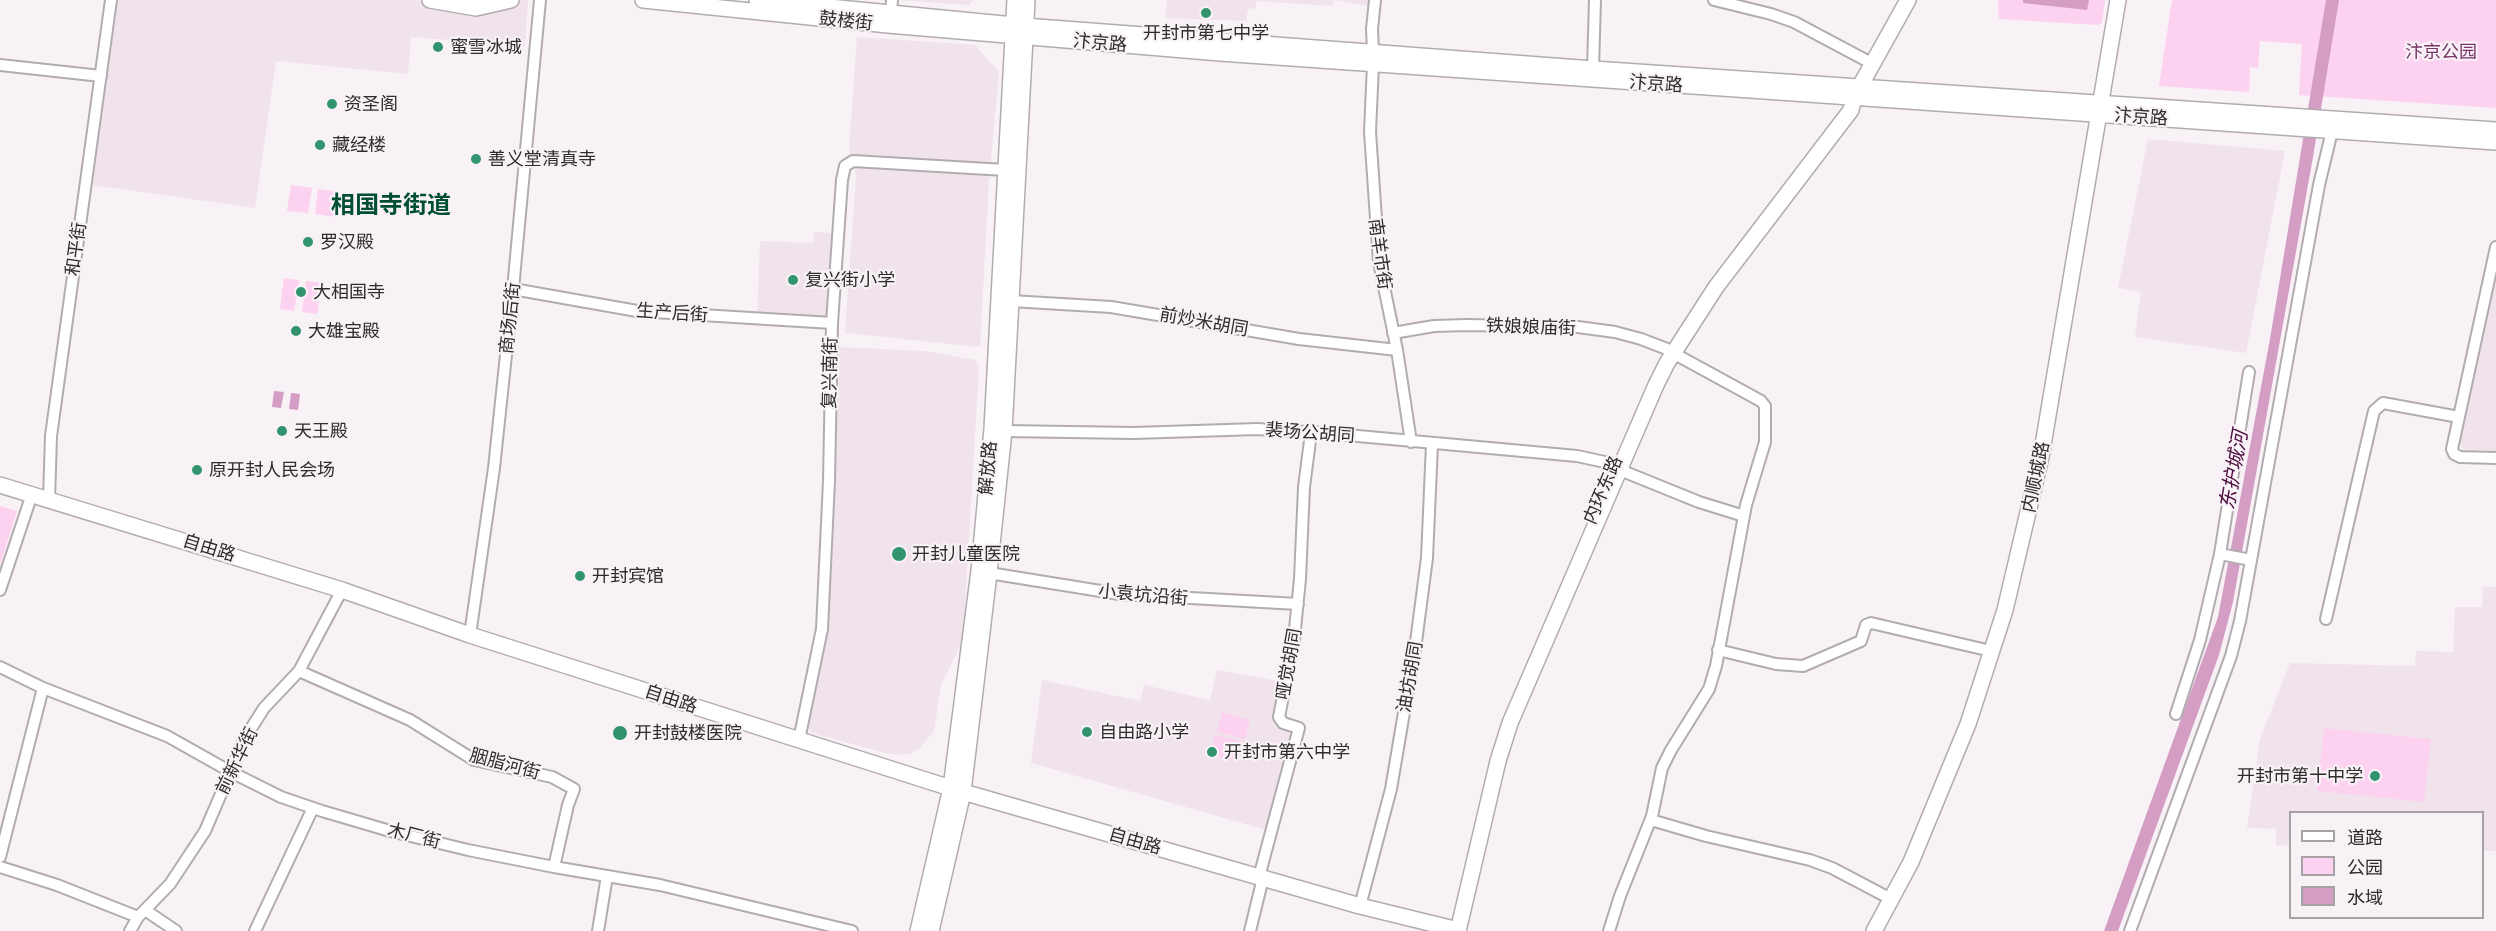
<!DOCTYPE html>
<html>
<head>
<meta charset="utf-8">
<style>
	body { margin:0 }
	#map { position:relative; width:2496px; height:931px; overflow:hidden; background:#f8f1f6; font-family:"Golos Text","Noto Sans SC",sans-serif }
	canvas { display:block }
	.legend { position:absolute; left:2289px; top:811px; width:195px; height:108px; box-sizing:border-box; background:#f8f1f6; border:2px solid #a7a2a6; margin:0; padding:8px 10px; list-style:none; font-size:18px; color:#2e2c2d }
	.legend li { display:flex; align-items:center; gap:12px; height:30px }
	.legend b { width:30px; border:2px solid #a7a2a6 }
</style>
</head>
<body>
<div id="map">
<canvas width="2496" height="931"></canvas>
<ul class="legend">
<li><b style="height:8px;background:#fff"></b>道路</li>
<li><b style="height:16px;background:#fdd1f0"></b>公园</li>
<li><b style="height:16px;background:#d39dc4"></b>水域</li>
</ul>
</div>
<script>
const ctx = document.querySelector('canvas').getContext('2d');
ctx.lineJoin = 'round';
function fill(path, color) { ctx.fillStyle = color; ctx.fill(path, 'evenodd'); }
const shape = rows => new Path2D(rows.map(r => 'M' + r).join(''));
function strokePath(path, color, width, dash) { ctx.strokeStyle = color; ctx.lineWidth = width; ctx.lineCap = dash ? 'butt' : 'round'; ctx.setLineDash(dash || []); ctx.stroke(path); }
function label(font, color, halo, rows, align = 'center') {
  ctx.font = font + ' "Golos Text","Noto Sans SC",sans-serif'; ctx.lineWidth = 4.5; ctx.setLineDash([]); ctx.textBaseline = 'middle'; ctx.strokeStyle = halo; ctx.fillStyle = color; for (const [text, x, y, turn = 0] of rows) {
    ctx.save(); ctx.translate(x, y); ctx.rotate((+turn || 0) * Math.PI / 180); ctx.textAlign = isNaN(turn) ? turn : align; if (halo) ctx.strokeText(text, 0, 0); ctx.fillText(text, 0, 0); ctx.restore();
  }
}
const built = shape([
	[118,0,528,0,525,46,411,37,408,74,276,61,255,208,92,185],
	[897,0,973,0,969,5],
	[1167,0,1371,0,1370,6,1334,0,1333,6,1256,1,1256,8,1248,9,1246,21,1165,18],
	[857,37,975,45,999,72,989,181,980,347,845,333,856,176,849,148],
	[2148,139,2285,151,2246,353,2135,337,2141,292,2118,288],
	[814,232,831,233,827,319,757,316,760,241,813,243],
	[2496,266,2496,451,2464,449,2458,442],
	[838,347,925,351,975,360,979,367,963,640,941,685,934,731,919,749,910,754,894,755,819,735,811,732,807,721,826,627,835,481,835,393],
	[2483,587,2496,587,2496,851,2483,851,2482,812,2290,812,2290,846,2276,845,2276,829,2247,828,2260,739,2290,663,2415,666,2416,651,2453,652,2455,607,2482,607],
	[1217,670,1284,682,1275,727,1296,733,1270,831,1031,763,1042,680,1140,701,1144,685,1210,700]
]);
const green = shape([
	[1998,0,2105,0,2102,22,2098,25,1999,19],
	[2172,0,2496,0,2496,108,2299,95,2302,44,2260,41,2258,68,2250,67,2249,92,2159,86],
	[291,185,312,188,308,213,287,211],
	[318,189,339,192,336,217,315,214],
	[284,278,299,280,294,311,280,309],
	[306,281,321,283,317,314,302,312],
	[0,506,17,511,0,565],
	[1222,712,1250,720,1245,739,1217,732],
	[2324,728,2431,739,2424,802,2317,791],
	[1215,735,1244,742,1238,762,1210,754]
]);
const water = shape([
	[2023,0,2089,0,2087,10,2023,3],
	[2326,0,2339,0,2313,157,2233,602,2219,655,2118,931,2104,931,2218,617,2270,339],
	[274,391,284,392,281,408,272,407],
	[291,393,300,394,298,410,289,409]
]);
const street = shape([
	[1714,0,1771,14,1794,22,1873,64],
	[891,14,892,0],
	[1373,52,1372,29,1375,0],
	[1373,64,1370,132,1379,262,1397,350,1411,442],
	[0,65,101,76],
	[1593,69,1595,0],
	[2496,247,2452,449,2454,454,2460,457,2496,458],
	[513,289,637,311,832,323],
	[1011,301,1111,307,1299,339,1397,350],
	[1393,333,1434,326,1467,325,1578,327,1615,332,1641,339,1667,349],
	[1004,431,1134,433,1257,429,1325,433,1577,456,1614,464],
	[1620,470,1699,502,1744,516],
	[49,500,51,436,111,0],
	[2220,554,2251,560],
	[989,573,1119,594,1298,604],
	[0,590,32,494],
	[2326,619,2374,411,2383,403,2459,417],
	[470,635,494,468,513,289,540,0],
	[1718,650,1776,664,1803,666,1861,641,1866,625,1871,623,1991,651],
	[0,667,43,688,167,736,231,772,281,797,322,811,390,831,468,850,554,867,660,885,852,931],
	[299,671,410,720,474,760,552,777,574,789,568,805,554,867],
	[2176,714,2200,640,2220,554,2249,372],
	[799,740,822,629,829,481,832,323,842,180,845,166,853,161,1005,170],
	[1651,820,1706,836,1810,860,1832,868,1891,899],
	[0,857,43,688],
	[0,867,57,885,138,917],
	[1259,877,1299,728,1283,723,1279,717,1294,639,1300,579,1304,487,1311,433],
	[1360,906,1391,789,1416,642,1427,558,1432,444],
	[145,910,176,931],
	[130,931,138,917,170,884,205,831,245,738,264,708,299,671,342,590],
	[255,931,313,808],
	[598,931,607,876],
	[1250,931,1263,878],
	[1609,931,1620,896,1652,816,1662,768,1671,750,1709,689,1716,666,1746,505,1765,442,1765,406,1761,401,1673,353],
	[2130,931,2231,656,2240,621,2319,185,2332,131]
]);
const secondary = shape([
	[430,0,476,8,511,0],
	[643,0,888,25,1220,53,2496,142],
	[757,0,1024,26,1593,69,2496,130],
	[0,485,342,590,470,635,963,792,1360,906,1450,928,1453,931],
	[918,931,951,788,979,571,992,429,1015,0],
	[931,931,963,792,989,573,1004,431,1027,0],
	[1458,931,1498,761,1510,723,1656,385,1667,363,1716,287,1851,110,1854,97,1908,0],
	[1874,931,1911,862,1968,724,2005,610,2041,457,2118,0]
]);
const markers = [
	[1206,13,6,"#32946e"],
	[438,47,6,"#32946e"],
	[332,104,6,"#32946e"],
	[320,145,6,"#32946e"],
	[476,159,6,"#32946e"],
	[308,242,6,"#32946e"],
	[793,280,6,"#32946e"],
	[301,292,6,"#32946e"],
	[296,331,6,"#32946e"],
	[282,431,6,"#32946e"],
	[197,470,6,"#32946e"],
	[899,554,8,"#32946e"],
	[580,576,6,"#32946e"],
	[1087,732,6,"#32946e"],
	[620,733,8,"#32946e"],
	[1212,752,6,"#32946e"],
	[2375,776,6,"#32946e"]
];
const streetNames = [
	["鼓楼街",846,21,6],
	["汴京路",1100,43,5],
	["汴京路",1656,84,4],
	["汴京路",2141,117,4],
	["和平街",76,249,-82],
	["南羊市街",1380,254,82],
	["生产后街",672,313,4],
	["商场后街",510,318,-84],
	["前炒米胡同",1204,322,10],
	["铁娘娘庙街",1531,327,2],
	["复兴南街",830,373,-89],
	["裴场公胡同",1310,433,4],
	["解放路",988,468,-85],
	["内顺城路",2036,477,-78],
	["内环东路",1603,490,-67],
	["自由路",209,548,17],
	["小袁坑沿街",1143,595,5],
	["哑觉胡同",1289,664,-80],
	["油坊胡同",1410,677,-80],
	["自由路",671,699,18],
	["前新华街",237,761,-64],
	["胭脂河街",505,764,15],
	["木厂街",414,836,14],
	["自由路",1135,841,16]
];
const poiNames = [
	["开封市第七中学",1206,33,"center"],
	["蜜雪冰城",450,47],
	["资圣阁",344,104],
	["藏经楼",332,145],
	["善义堂清真寺",488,159],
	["罗汉殿",320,242],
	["复兴街小学",805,280],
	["大相国寺",313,292],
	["大雄宝殿",308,331],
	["天王殿",294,431],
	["原开封人民会场",209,470],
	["开封儿童医院",912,554],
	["开封宾馆",592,576],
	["自由路小学",1099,732],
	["开封鼓楼医院",634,733],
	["开封市第六中学",1224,752],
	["开封市第十中学",2363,776,"right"]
];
const parkNames = [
	["汴京公园",2441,52]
];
const waterNames = [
	["东护城河",2234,470,-80]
];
const districtNames = [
	["相国寺街道",391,205]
];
fill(built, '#f1e3ec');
fill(green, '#fdd1f0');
fill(water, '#d39dc4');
strokePath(street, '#b2acb0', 14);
strokePath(secondary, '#b2acb0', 18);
strokePath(street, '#fff', 10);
strokePath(secondary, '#fff', 15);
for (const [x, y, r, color] of markers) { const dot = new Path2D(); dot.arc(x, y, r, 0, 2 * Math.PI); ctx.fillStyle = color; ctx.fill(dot); strokePath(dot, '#f8f1f6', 2); }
label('18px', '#2e2c2d', '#f8f1f6', streetNames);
label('18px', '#2e2c2d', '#f8f1f6', poiNames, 'left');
label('18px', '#783668', '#f8f1f6', parkNames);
label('italic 20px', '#4e0e41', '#f8f1f6', waterNames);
label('bold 24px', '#004e35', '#f8f1f6', districtNames);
</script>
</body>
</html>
